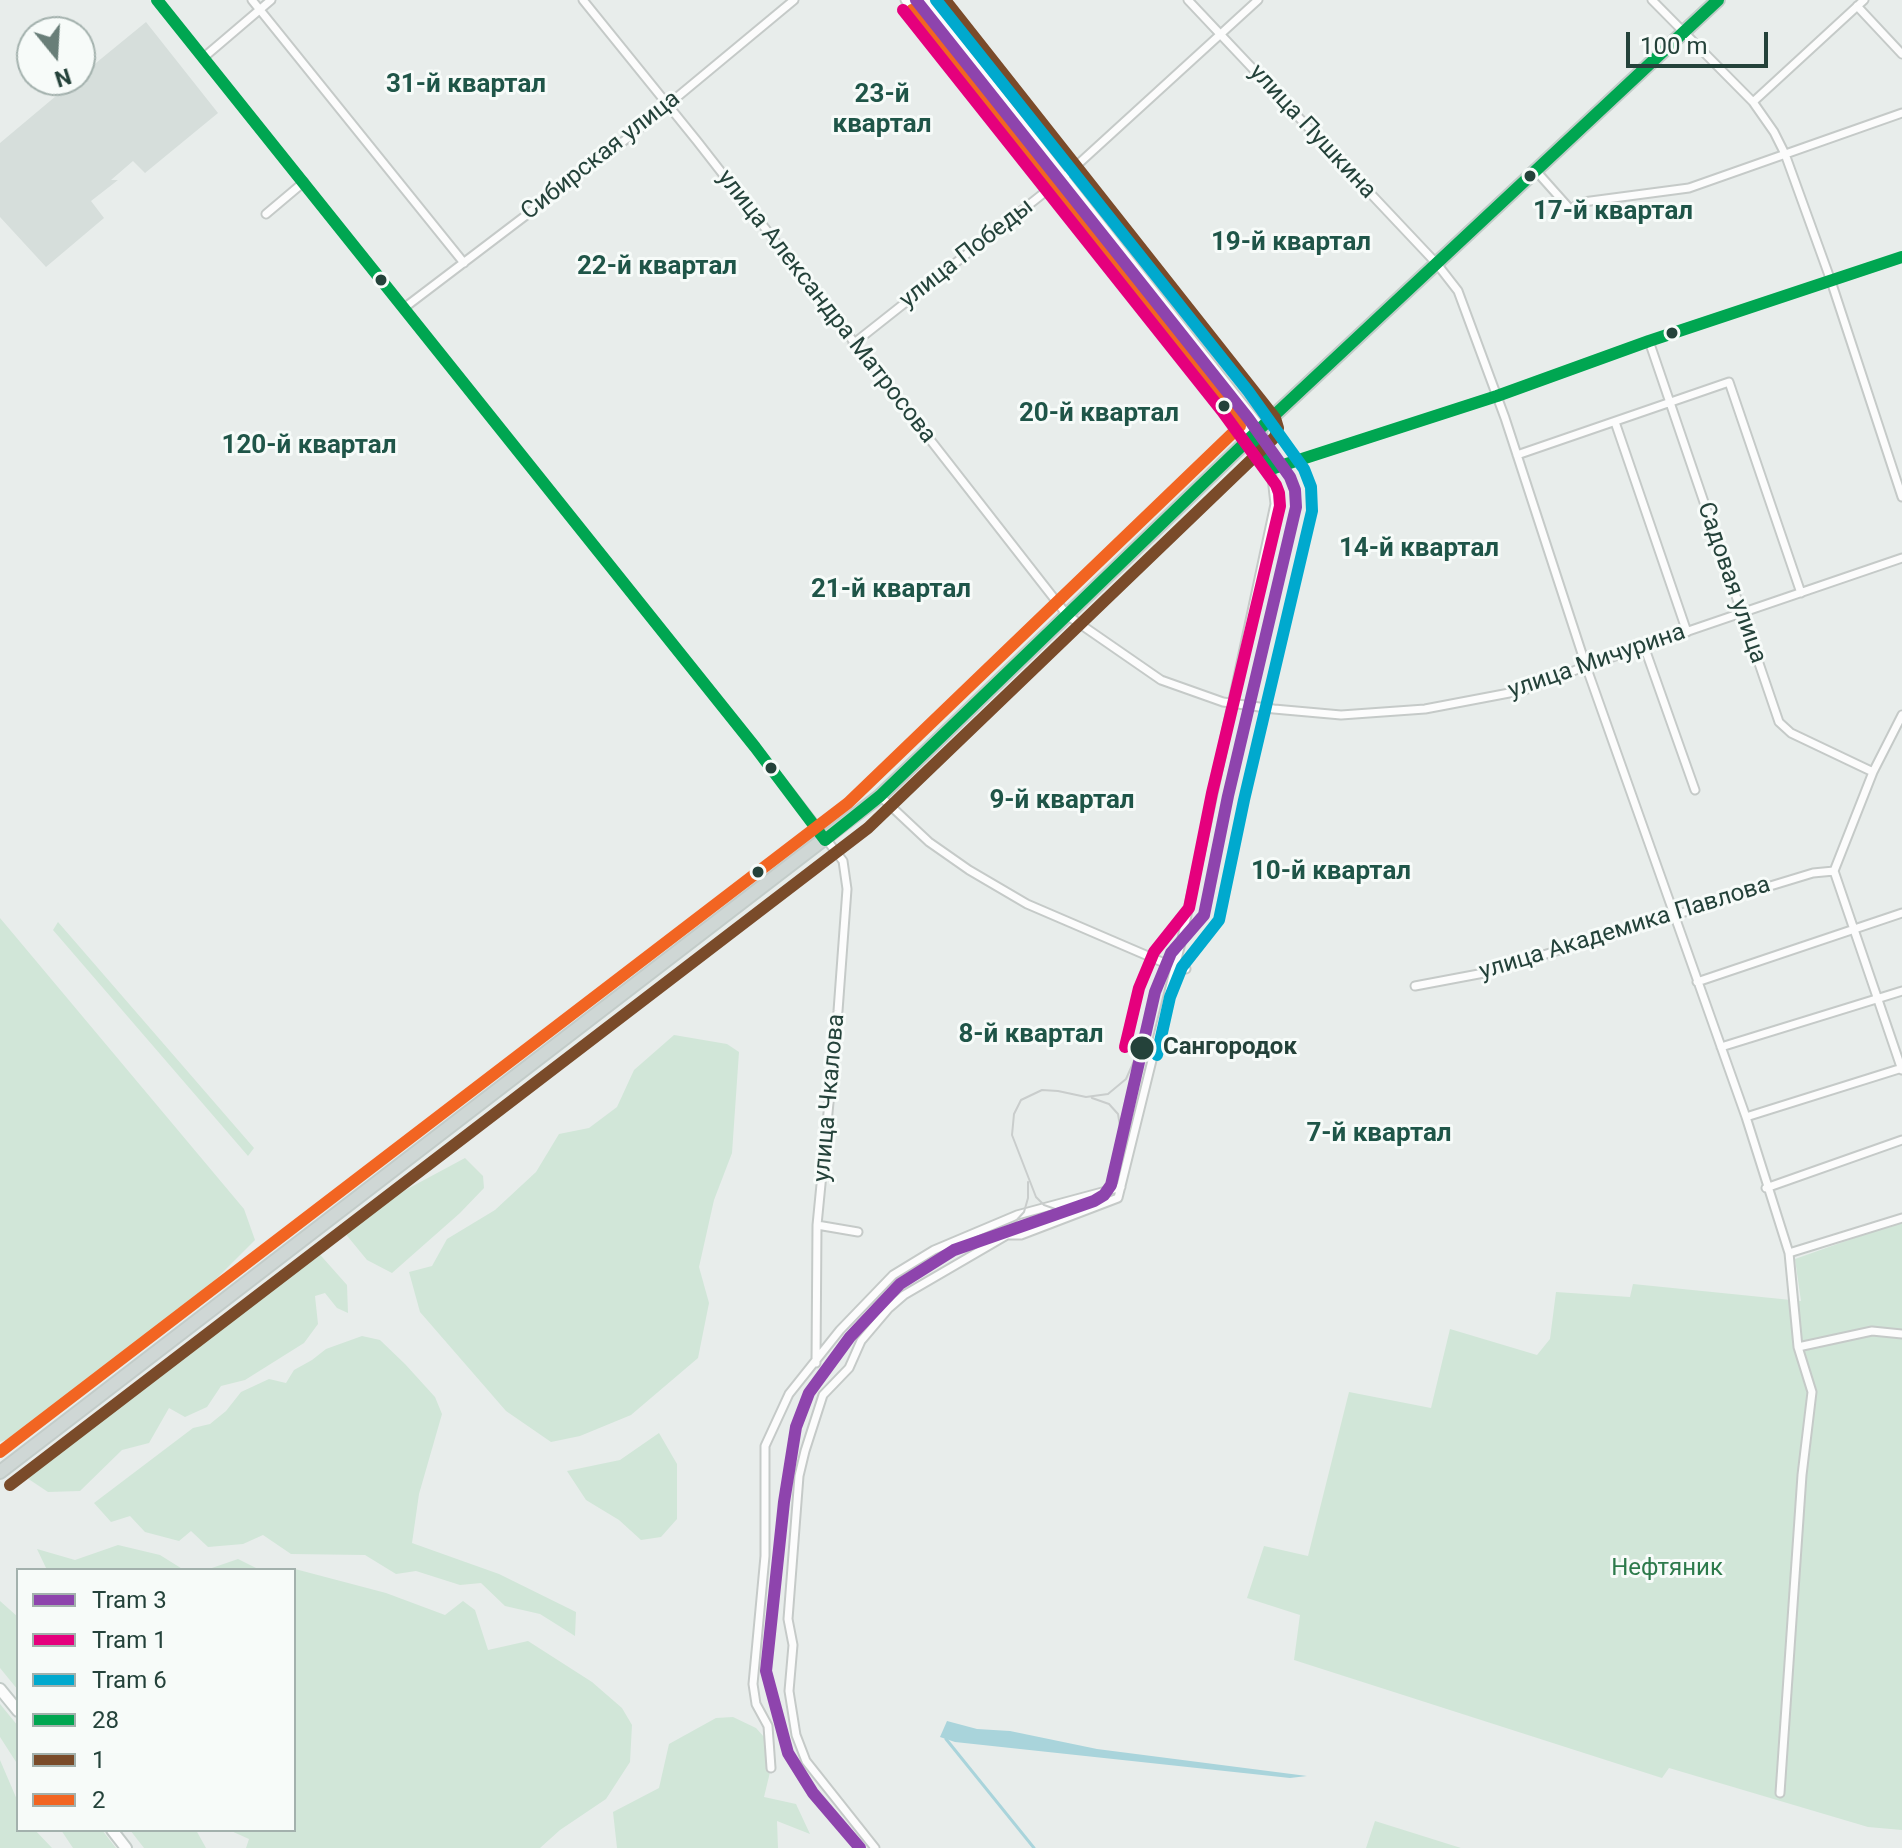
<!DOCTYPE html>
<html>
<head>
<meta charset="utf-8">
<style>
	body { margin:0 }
	#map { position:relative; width:1902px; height:1848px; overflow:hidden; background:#e8edeb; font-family:Roboto,sans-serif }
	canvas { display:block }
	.legend { position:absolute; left:16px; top:1568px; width:280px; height:264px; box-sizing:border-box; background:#f7fbf9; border:2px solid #a3b1ad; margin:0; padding:10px 14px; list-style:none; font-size:24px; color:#24423a }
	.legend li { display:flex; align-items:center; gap:16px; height:40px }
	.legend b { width:40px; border:2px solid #a3b1ad }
	.north { position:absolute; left:16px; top:16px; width:80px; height:80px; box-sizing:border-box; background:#f7fbf9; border:2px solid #a3b1ad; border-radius:50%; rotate:162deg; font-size:22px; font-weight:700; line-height:32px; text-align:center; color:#24423a }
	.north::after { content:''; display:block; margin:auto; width:28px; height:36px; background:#697e78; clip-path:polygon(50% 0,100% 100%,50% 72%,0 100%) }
	.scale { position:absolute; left:1626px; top:32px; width:142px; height:36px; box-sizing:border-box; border:4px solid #24423a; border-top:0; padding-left:10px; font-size:24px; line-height:28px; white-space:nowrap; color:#24423a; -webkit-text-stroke:6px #f7fbf9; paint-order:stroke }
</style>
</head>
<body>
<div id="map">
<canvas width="1902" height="1848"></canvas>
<ul class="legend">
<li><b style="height:10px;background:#8e44ad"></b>Tram 3</li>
<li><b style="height:10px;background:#e5007d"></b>Tram 1</li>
<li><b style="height:10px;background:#00a9ce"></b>Tram 6</li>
<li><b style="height:10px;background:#00a651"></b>28</li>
<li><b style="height:10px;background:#7a4b2a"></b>1</li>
<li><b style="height:10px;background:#f26522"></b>2</li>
</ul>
<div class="north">N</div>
<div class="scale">100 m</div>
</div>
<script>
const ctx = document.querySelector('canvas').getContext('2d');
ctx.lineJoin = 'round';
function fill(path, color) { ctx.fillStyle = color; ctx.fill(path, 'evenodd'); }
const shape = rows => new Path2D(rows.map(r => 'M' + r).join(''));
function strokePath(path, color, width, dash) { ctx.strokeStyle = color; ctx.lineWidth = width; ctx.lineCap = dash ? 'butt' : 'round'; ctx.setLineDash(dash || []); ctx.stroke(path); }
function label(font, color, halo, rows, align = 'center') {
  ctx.font = font + ' Roboto,sans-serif'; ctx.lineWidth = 6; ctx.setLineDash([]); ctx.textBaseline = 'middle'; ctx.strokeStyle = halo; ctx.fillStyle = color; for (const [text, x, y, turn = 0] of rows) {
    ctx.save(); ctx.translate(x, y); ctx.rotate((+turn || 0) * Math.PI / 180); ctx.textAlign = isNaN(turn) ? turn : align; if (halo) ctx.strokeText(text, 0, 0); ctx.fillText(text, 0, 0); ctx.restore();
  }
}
const built = shape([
	[146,22,218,113,145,173,133,161,111,180,118,180,91,201,104,218,46,267,0,217,0,143,75,80,80,80,80,76]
]);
const green = shape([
	[0,918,244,1209,255,1240,211,1284,38,1428,0,1442],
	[58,922,254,1148,248,1156,53,930],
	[674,1035,727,1044,739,1052,732,1153,714,1200,699,1267,709,1303,698,1358,631,1415,580,1436,551,1442,506,1411,420,1312,409,1272,432,1266,447,1239,495,1210,536,1172,559,1134,589,1128,617,1107,634,1070],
	[465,1158,483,1176,484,1188,460,1213,392,1273,367,1260,344,1232,355,1221,398,1194],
	[1902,1221,1902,1830,1868,1827,1669,1768,1662,1778,1294,1660,1300,1615,1247,1598,1264,1546,1308,1556,1349,1392,1431,1408,1450,1329,1537,1355,1550,1339,1556,1292,1630,1297,1633,1284,1801,1301,1795,1259],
	[315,1249,347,1285,348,1313,337,1308,325,1293,315,1296,318,1324,304,1343,245,1380,221,1386,207,1407,185,1417,169,1408,149,1443,122,1450,80,1491,48,1492,24,1476],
	[362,1336,380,1340,405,1364,435,1397,442,1414,419,1494,412,1543,499,1574,576,1612,575,1636,540,1614,505,1606,481,1583,460,1585,416,1571,396,1574,365,1555,291,1554,263,1535,243,1544,208,1547,191,1531,179,1541,145,1532,130,1516,111,1522,94,1503,193,1428,210,1424,226,1411,241,1392,269,1379,286,1383,294,1370,312,1360,326,1349],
	[659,1433,677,1464,677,1519,661,1537,641,1540,619,1520,586,1500,567,1471,620,1460],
	[118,1545,160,1555,184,1570,47,1570,37,1549,75,1560],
	[238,1559,260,1570,199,1570,209,1569],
	[295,1569,386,1593,445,1615,463,1601,475,1610,488,1650,528,1641,592,1682,622,1708,632,1725,630,1762,606,1799,560,1830,540,1848,246,1848,249,1839,229,1830,294,1830,294,1570,291,1570],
	[0,1601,18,1617,18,1690,0,1668],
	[0,1704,18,1726,18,1765,0,1737],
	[733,1717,756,1728,773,1747,771,1768,764,1797,796,1804,810,1834,777,1821,778,1848,617,1848,613,1812,659,1788,669,1744,716,1718],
	[0,1760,18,1802,18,1830,35,1830,52,1848,0,1848],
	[1375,1821,1461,1848,1366,1848],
	[61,1830,102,1830,116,1848,73,1848],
	[130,1830,196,1830,206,1848,144,1848]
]);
const water = shape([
	[947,1721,977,1729,1010,1731,1097,1749,1307,1776,1290,1778,955,1742,940,1737]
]);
const stream = shape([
	[946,1739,1034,1848]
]);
const street = shape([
	[157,0,755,747,843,861,847,889,838,1011,817,1225,816,1363],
	[252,0,464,263],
	[583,0,697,141,1067,615,1161,680,1223,702,1274,709,1341,715,1425,709,1525,690,1586,666,1902,558],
	[905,0,1264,452],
	[1188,0,1437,264,1458,291,1505,418,1586,666,1746,1117,1789,1253,1798,1347,1812,1392,1802,1475,1780,1793],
	[1652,0,1753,102,1774,132,1785,154,1831,281,1902,497],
	[1857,6,1902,54],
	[203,58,271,0],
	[1753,102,1864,0],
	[1537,172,1570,209,1583,202,1689,188,1902,113],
	[266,214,304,182],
	[404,308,629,137,794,0],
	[1649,341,1779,722,1791,733,1873,772],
	[853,344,1064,177,1258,0],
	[1615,422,1687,632],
	[1517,455,1729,382,1801,593],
	[1271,469,1497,396,1649,341,1902,257],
	[1644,646,1695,790],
	[880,796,929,842,969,870,1027,904,1162,962,1186,969],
	[1834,871,1902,1070],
	[1834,871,1873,772,1902,715],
	[1697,982,1902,913],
	[1415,986,1484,973,1813,873,1834,871],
	[1721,1047,1902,991],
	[1746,1117,1902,1068],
	[1766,1188,1902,1140],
	[817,1225,858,1232],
	[1789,1253,1902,1218],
	[1798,1347,1872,1331,1902,1334],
	[771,1768,768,1726,756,1704,753,1684,765,1556,765,1446,789,1394,840,1330,893,1275,934,1250,1017,1215,1121,1187],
	[875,1848,806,1761,796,1735,789,1691,793,1645,788,1619,799,1476,805,1451,823,1395,849,1368,861,1341,889,1308,904,1295,1007,1235,1021,1235,1118,1198,1181,943,1275,504,1271,469,1265,453,1262,428,925,0]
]);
const secondary = shape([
	[0,1689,18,1711],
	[112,1830,126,1848]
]);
const primary = shape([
	[0,1472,880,796,1250,438,1718,0]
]);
const tram = shape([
	[1092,1098,1109,1104,1118,1114,1122,1138],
	[1080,1206,1058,1210,1044,1205,1036,1197,1012,1135,1014,1114,1021,1100,1042,1090,1058,1091,1086,1097,1108,1094,1126,1079,1134,1061],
	[1000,1231,1014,1223,1024,1212,1028,1198,1028,1182]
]);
const bus1 = shape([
	[157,0,755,747,825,840],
	[1250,438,1265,453,1271,469,1497,396,1649,341,1902,257],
	[825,840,880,796,1250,438,1718,0]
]);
const bus2 = shape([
	[10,1485,868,828,1275,437,1278,428,1275,418,945,0]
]);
const bus3 = shape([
	[0,1452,848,803,1240,426,912,10]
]);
const tram1 = shape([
	[860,1848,813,1793,788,1753,766,1671,784,1502,796,1427,809,1393,850,1337,900,1284,954,1250,1094,1201,1104,1195,1111,1185,1155,992,1171,953,1204,915,1228,796,1296,507,1295,490,1290,477,1248,418,916,0]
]);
const tram2 = shape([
	[903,10,1222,411,1276,485,1279,493,1280,506,1212,793,1189,908,1154,952,1139,988,1125,1047]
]);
const tram3 = shape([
	[936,0,1248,391,1304,469,1311,487,1312,511,1244,800,1219,920,1182,967,1170,997,1157,1055]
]);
const markers = [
	[1530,176,7,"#24423a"],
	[381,280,7,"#24423a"],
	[1672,333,7,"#24423a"],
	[1224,406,7,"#24423a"],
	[771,768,7,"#24423a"],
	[758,872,7,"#24423a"],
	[1142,1048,13,"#24423a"]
];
const streetNames = [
	["улица Пушкина",1312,132,47],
	["Сибирская улица",601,156,-38],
	["улица Победы",967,254,-38],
	["улица Александра Матросова",826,307,52],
	["Садовая улица",1731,583,71],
	["улица Мичурина",1597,662,-19],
	["улица Академика Павлова",1625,929,-17],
	["улица Чкалова",830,1098,-85]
];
const stopNames = [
	["Сангородок",1163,1048]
];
const parkNames = [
	["Нефтяник",1667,1569]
];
const neighbourhoodNames = [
	["31-й квартал",466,85],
	["23-й",882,95],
	["квартал",882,125],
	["17-й квартал",1613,212],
	["19-й квартал",1291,243],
	["22-й квартал",657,267],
	["20-й квартал",1099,414],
	["120-й квартал",309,446],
	["14-й квартал",1419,549],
	["21-й квартал",891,590],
	["9-й квартал",1062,801],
	["10-й квартал",1331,872],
	["8-й квартал",1031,1035],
	["7-й квартал",1379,1134]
];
fill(built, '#d6dedb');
fill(green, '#d1e6d8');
fill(water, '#a9d4db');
strokePath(stream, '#a9d4db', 3);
strokePath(street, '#c5cac8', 11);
strokePath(secondary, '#c3cbc8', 14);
strokePath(primary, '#c3ccc9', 16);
strokePath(street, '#fcfcfc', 7);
strokePath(secondary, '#fcfcfc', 10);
strokePath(primary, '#cfd7d5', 12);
strokePath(tram, '#c9cdcc', 2);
strokePath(bus1, '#00a651', 12);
strokePath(bus2, '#7a4b2a', 12);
strokePath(bus3, '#f26522', 12);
strokePath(tram1, '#8e44ad', 12);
strokePath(tram2, '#e5007d', 12);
strokePath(tram3, '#00a9ce', 12);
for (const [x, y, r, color] of markers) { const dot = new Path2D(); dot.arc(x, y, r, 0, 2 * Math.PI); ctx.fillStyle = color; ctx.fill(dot); strokePath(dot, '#f7fbf9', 3); }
label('24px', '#24423a', '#f7fbf9', streetNames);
label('bold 24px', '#24423a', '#f7fbf9', stopNames, 'left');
label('24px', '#2d7a4b', '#f7fbf9', parkNames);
label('bold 26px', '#1f5548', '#f7fbf9', neighbourhoodNames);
</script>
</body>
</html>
